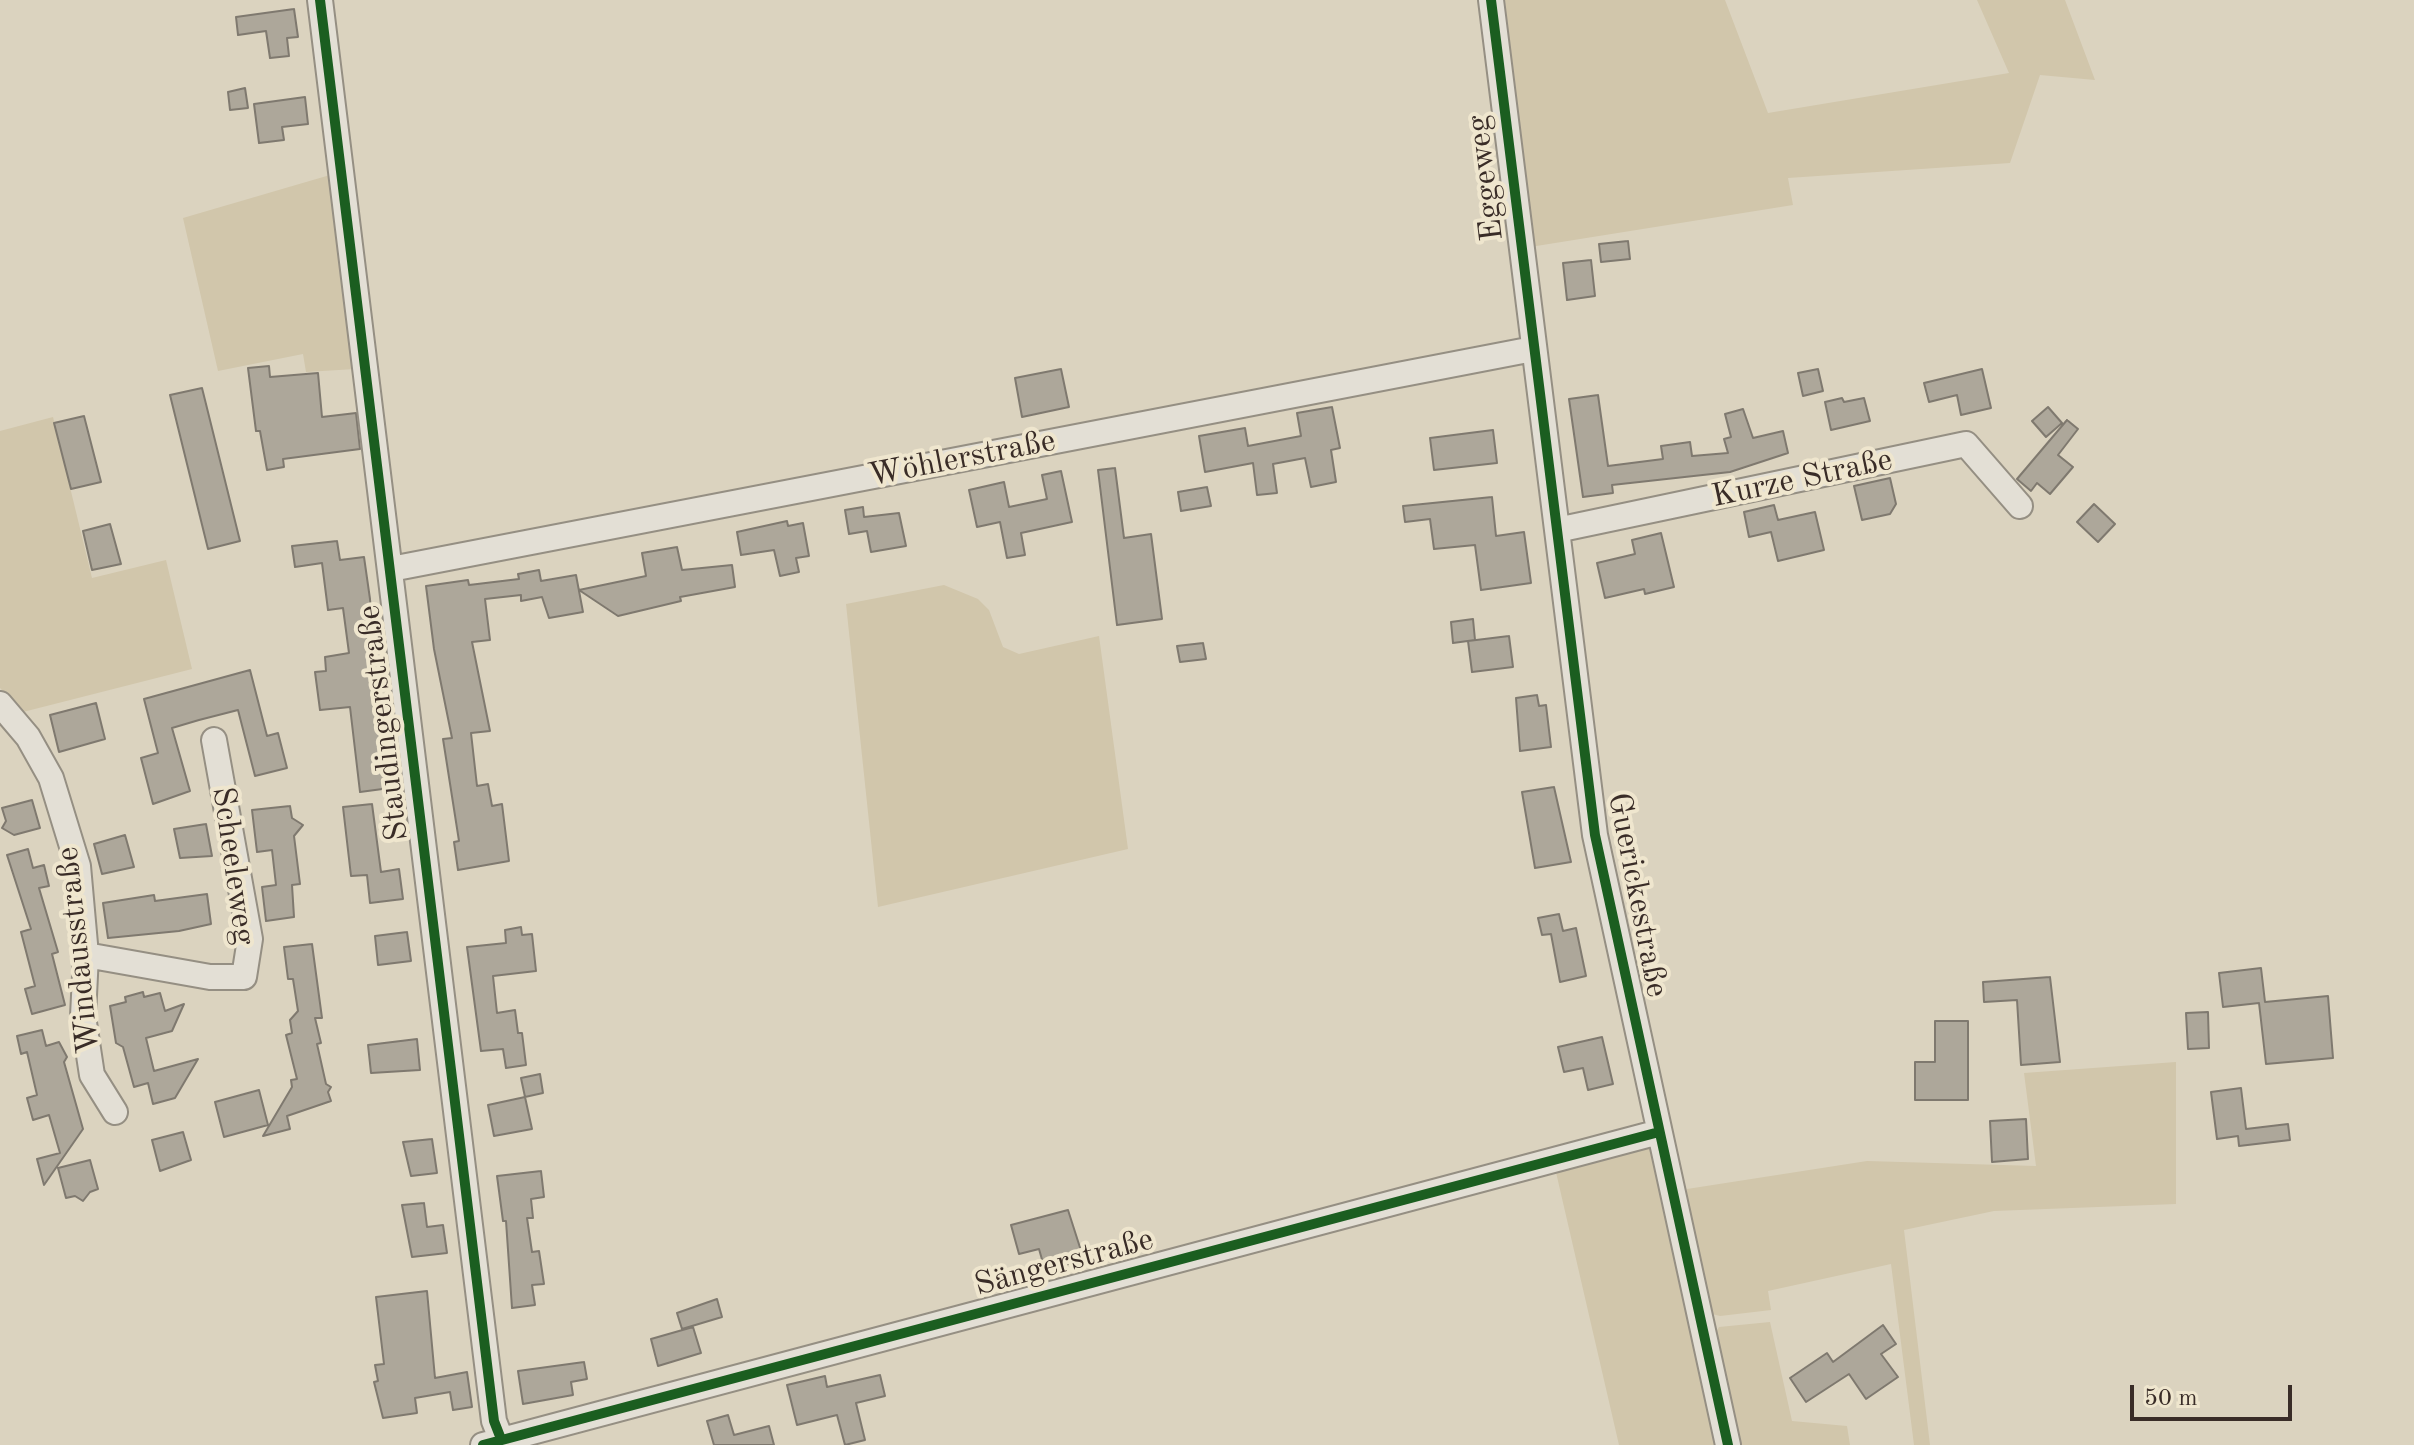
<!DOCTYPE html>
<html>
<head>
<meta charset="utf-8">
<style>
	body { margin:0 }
	#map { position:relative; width:2414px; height:1445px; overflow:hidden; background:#dbd3bf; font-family:"Old Standard TT",serif }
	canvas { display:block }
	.scale { position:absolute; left:2130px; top:1385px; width:162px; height:36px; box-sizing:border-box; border:4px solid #392c27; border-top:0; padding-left:10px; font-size:24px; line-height:28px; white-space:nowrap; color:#392c27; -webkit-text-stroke:6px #efe6ce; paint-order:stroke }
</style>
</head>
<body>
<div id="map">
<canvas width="2414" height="1445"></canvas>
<div class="scale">50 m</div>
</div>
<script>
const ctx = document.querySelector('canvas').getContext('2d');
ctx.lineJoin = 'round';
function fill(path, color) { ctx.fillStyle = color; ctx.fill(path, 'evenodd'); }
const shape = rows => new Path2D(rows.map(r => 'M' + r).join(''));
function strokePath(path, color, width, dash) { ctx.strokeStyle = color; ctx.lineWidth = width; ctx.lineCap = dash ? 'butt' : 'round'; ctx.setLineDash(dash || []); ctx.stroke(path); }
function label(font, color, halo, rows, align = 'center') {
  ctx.font = font + ' "Old Standard TT",serif'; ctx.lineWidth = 8; ctx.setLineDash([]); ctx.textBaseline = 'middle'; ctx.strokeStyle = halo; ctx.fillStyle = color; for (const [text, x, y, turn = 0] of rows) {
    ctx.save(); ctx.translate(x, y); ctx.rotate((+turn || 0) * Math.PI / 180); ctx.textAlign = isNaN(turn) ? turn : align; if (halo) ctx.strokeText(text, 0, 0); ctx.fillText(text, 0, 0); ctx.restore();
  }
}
const green = shape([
	[1505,0,1725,0,1768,113,2009,73,1977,0,2065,0,2095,80,2040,75,2010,163,1788,178,1793,205,1530,247],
	[330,175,355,369,306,372,303,354,218,371,183,218],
	[53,417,92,578,166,560,192,669,23,712,0,688,0,431],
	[944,585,978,599,989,610,1003,647,1019,654,1099,636,1128,849,878,907,846,604],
	[2176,1062,2176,1204,1994,1211,1904,1230,1930,1445,1914,1445,1891,1264,1768,1291,1771,1310,1720,1316,1708,1313,1686,1206,1687,1189,1867,1161,2036,1166,2024,1073],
	[1651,1145,1725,1445,1619,1445,1555,1168],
	[1770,1322,1792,1421,1847,1426,1850,1445,1738,1445,1714,1336,1719,1327]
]);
const building = shape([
	[294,9,298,37,287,38,289,56,270,58,266,31,238,35,236,17,294,9],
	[245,88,248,108,230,110,228,92,245,88],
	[305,97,308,124,282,127,284,140,259,143,254,104,305,97],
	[1628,241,1630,259,1601,262,1599,244,1628,241],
	[1591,260,1595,296,1567,300,1563,263,1591,260],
	[269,366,270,377,318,373,322,417,356,413,360,449,283,459,284,467,267,470,260,431,256,431,248,368,269,366],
	[1061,369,1069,407,1022,417,1015,378,1061,369],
	[1818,369,1823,391,1803,396,1798,373,1818,369],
	[1982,369,1991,408,1961,415,1957,395,1929,402,1924,383,1982,369],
	[202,388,240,541,208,549,170,395,202,388],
	[1598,395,1608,466,1663,459,1661,446,1690,442,1692,456,1728,453,1724,439,1731,437,1725,414,1743,409,1753,438,1783,431,1788,453,1730,472,1612,485,1613,493,1583,497,1569,399,1598,395],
	[1842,398,1844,402,1864,398,1870,421,1831,430,1825,402,1842,398],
	[1332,407,1340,448,1331,450,1336,482,1311,487,1305,458,1273,464,1277,493,1257,495,1253,463,1205,472,1199,436,1245,428,1248,446,1301,436,1297,413,1332,407],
	[2048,407,2062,423,2046,437,2032,421,2048,407],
	[84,416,101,482,71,489,54,423,84,416],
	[2067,420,2078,429,2058,455,2073,467,2050,494,2037,483,2031,491,2017,479,2067,420],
	[1493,430,1497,463,1434,470,1430,438,1493,430],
	[1115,468,1124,538,1151,534,1162,619,1117,625,1098,470,1115,468],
	[1061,471,1072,522,1021,533,1025,555,1007,558,1000,522,977,527,969,490,1004,482,1009,507,1047,499,1042,475,1061,471],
	[1890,478,1896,504,1890,514,1862,520,1854,486,1890,478],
	[1207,487,1211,506,1181,511,1178,492,1207,487],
	[1492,497,1496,536,1524,532,1531,583,1481,590,1475,545,1434,549,1430,519,1405,522,1403,506,1492,497],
	[2094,504,2115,524,2098,542,2077,522,2094,504],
	[1774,505,1778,520,1815,512,1824,550,1778,561,1771,532,1749,537,1744,512,1774,505],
	[863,507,864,517,899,513,906,546,871,552,867,531,849,534,845,510,863,507],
	[787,521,788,526,803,523,809,556,796,558,799,572,780,576,774,550,741,555,737,532,787,521],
	[110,524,121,564,92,570,83,531,110,524],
	[1661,533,1674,587,1645,594,1644,589,1605,598,1597,563,1635,554,1632,540,1661,533],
	[337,541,340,560,364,557,370,599,371,612,364,613,368,650,376,703,379,703,390,788,360,792,350,707,320,710,315,672,326,671,325,657,349,653,343,608,328,610,322,563,295,567,292,546,337,541],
	[677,547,682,570,732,565,735,587,680,597,681,601,618,616,579,590,646,576,642,553,677,547],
	[539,570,541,581,576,575,583,612,549,618,542,597,521,601,521,595,485,599,490,640,472,642,490,731,471,733,477,786,488,784,492,806,502,804,509,861,458,870,454,842,459,841,443,739,452,738,434,649,426,586,468,580,469,585,519,579,518,574,539,570],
	[1473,619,1475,640,1453,643,1451,622,1473,619],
	[1509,636,1513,667,1472,672,1468,641,1509,636],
	[1203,643,1206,659,1180,662,1177,646,1203,643],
	[250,670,267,736,278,733,287,768,255,776,238,710,199,720,172,728,190,791,153,804,141,758,158,753,144,699,250,670],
	[1537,695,1539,706,1546,705,1551,747,1520,751,1516,698,1537,695],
	[96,703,105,739,59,752,50,715,96,703],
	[1554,787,1571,862,1535,868,1522,792,1554,787],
	[32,800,40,828,14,835,2,828,6,821,2,808,32,800],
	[372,804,381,872,399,869,403,899,370,903,367,875,351,876,343,807,372,804],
	[290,806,292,818,303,825,294,836,300,884,292,885,294,917,266,921,262,887,276,885,272,850,257,852,252,810,290,806],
	[206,824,212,856,180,858,174,829,206,824],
	[125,835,134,867,102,874,94,844,125,835],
	[28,849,33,868,44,865,49,886,39,888,58,952,52,954,65,1005,32,1014,25,989,35,986,21,932,31,929,7,855,28,849],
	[207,894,211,924,179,931,108,938,103,903,154,895,155,901,207,894],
	[1559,914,1563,931,1576,928,1586,976,1560,982,1551,934,1542,935,1538,918,1559,914],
	[521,927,522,935,532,934,536,971,493,976,497,1013,515,1010,518,1033,522,1033,526,1065,506,1068,503,1049,481,1051,467,947,506,943,505,930,521,927],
	[407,932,411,961,378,965,375,936,407,932],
	[312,944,322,1018,315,1018,321,1043,317,1044,326,1084,331,1087,328,1092,331,1101,287,1116,290,1129,263,1136,292,1087,291,1080,297,1079,286,1035,292,1033,290,1020,298,1011,293,979,288,979,284,947,312,944],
	[2261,968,2265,1002,2328,996,2333,1058,2266,1064,2259,1003,2223,1007,2219,973,2261,968],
	[2050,977,2060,1062,2021,1065,2017,1000,1984,1002,1983,982,2050,977],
	[143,992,144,997,160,993,165,1011,184,1004,172,1031,146,1038,154,1071,198,1059,175,1098,153,1104,148,1083,134,1087,123,1047,116,1043,110,1006,126,1002,125,997,143,992],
	[2208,1012,2209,1048,2188,1049,2186,1013,2208,1012],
	[1935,1021,1968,1021,1968,1100,1915,1100,1915,1062,1935,1062,1935,1021],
	[42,1030,46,1046,59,1042,67,1057,64,1062,83,1129,44,1185,37,1159,60,1153,49,1115,33,1120,27,1098,37,1095,27,1052,21,1054,17,1036,42,1030],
	[1602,1037,1613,1084,1588,1090,1583,1068,1564,1072,1558,1047,1602,1037],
	[417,1039,420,1070,371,1073,368,1045,417,1039],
	[540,1074,543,1093,525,1097,521,1078,540,1074],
	[2241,1088,2246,1129,2288,1124,2290,1140,2239,1146,2238,1136,2217,1139,2211,1092,2241,1088],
	[259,1090,268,1125,224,1137,215,1102,259,1090],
	[525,1097,532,1129,494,1136,488,1105,525,1097],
	[2026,1119,2028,1159,1992,1162,1990,1121,2026,1119],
	[183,1132,191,1160,160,1171,152,1140,183,1132],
	[432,1139,437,1173,411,1176,403,1142,432,1139],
	[90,1160,98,1189,90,1192,83,1201,75,1196,66,1198,58,1168,90,1160],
	[541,1171,544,1197,531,1199,533,1218,527,1218,532,1252,539,1251,544,1284,532,1285,535,1305,512,1308,506,1221,503,1221,497,1176,541,1171],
	[424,1203,427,1227,443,1225,447,1253,412,1257,402,1205,424,1203],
	[1068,1210,1084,1260,1045,1270,1039,1249,1019,1254,1011,1225,1068,1210],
	[427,1291,435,1378,467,1372,472,1407,453,1410,450,1392,415,1398,417,1413,383,1418,374,1382,378,1381,375,1365,384,1364,376,1297,427,1291],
	[717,1299,722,1317,682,1329,677,1313,717,1299],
	[1883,1325,1896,1344,1881,1354,1898,1377,1866,1399,1849,1374,1806,1402,1790,1378,1827,1353,1833,1362,1883,1325],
	[693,1327,701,1353,658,1366,651,1339,693,1327],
	[584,1362,587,1379,571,1382,573,1395,523,1404,518,1371,584,1362],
	[880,1375,885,1396,856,1403,865,1440,845,1445,837,1415,797,1425,787,1385,825,1376,827,1387,880,1375],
	[728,1415,734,1435,769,1426,774,1445,714,1445,707,1421,728,1415]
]);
const street = shape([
	[320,0,494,1421,501,1439],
	[1491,0,1595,835,1728,1445],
	[1557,530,1966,444,2020,506],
	[391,569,1533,349],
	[0,704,28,737,51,778,78,866,86,955,83,1016,92,1075,115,1112],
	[86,955,210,977,244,977,250,939,214,740],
	[483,1445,1659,1132]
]);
const cycleway = shape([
	[320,0,494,1421,501,1439],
	[1491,0,1595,835,1728,1445],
	[483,1445,1659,1132]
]);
const streetNames = [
	["Eggeweg",1486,178,-97],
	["Wöhlerstraße",962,459,-11],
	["Kurze Straße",1802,479,-12],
	["Staudingerstraße",384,723,-97],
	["Scheeleweg",233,866,82],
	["Guerickestraße",1637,895,79],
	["Windausstraße",79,950,-96],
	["Sängerstraße",1064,1263,-15]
];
fill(green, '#d1c6ab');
fill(building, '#ada79a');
strokePath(building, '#7f796f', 2);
strokePath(street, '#958f83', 28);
strokePath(street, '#e3dfd5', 24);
strokePath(cycleway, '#1b5e20', 10);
label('32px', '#392c27', '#efe6ce', streetNames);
</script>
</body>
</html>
